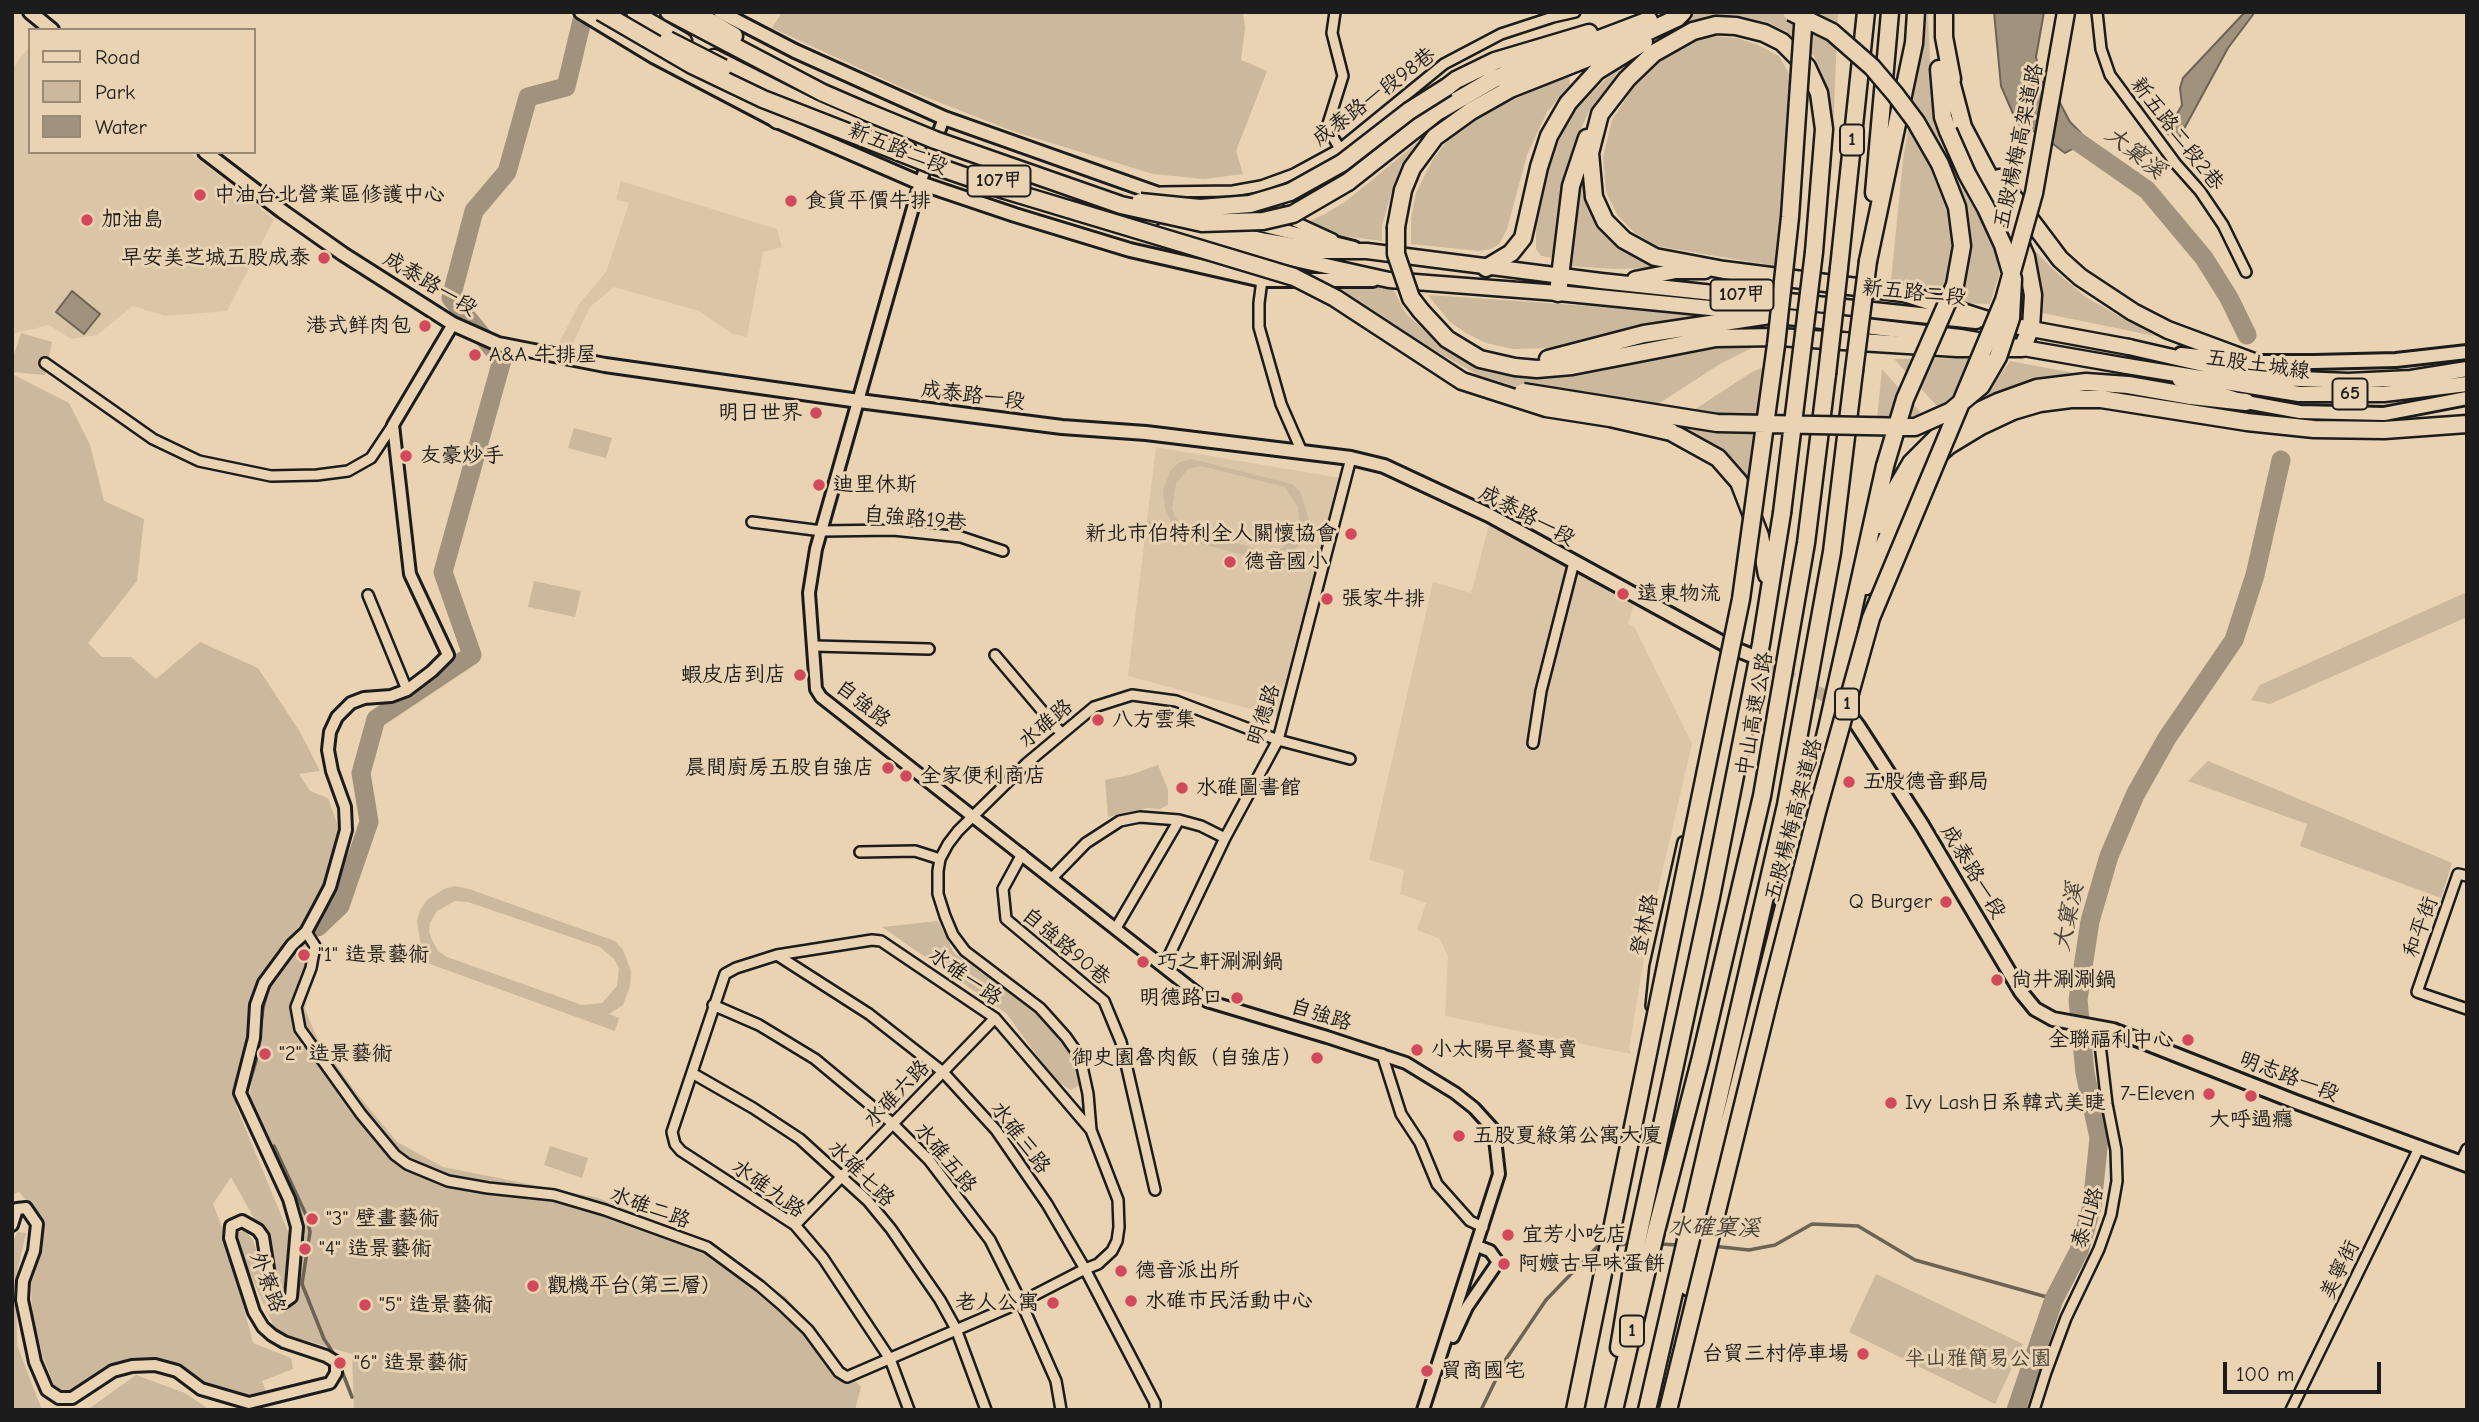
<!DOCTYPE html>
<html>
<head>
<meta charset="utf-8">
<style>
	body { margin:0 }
	#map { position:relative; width:2479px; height:1422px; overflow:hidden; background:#e9d3b2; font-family:"Comic Neue",sans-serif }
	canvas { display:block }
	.frame { position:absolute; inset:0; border:14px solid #1c1c1c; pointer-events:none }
	.legend { position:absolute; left:28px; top:28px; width:228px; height:126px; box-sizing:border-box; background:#e9d3b2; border:2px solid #978a76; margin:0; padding:9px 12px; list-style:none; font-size:21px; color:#1c1c1c }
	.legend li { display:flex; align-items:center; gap:14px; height:35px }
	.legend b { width:35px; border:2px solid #978a76 }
	.scale { position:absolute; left:2223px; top:1362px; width:158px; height:32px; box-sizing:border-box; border:4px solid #1c1c1c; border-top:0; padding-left:9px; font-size:21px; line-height:24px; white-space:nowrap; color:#1c1c1c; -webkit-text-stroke:5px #e9d3b2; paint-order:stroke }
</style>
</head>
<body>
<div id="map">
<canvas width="2479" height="1422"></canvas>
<div class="frame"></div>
<ul class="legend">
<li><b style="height:9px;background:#e9d3b2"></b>Road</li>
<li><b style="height:19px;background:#cbb89d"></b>Park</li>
<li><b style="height:19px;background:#a1927d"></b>Water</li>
</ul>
<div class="scale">100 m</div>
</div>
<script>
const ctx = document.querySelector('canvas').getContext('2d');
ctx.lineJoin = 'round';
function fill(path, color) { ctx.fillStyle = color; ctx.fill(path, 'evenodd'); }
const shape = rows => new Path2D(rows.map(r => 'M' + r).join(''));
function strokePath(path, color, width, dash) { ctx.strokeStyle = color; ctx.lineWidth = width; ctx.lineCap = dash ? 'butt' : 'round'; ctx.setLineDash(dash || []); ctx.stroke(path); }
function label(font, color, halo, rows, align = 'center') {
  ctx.font = font + ' "Comic Neue","LXGW WenKai TC",sans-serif'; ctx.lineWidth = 6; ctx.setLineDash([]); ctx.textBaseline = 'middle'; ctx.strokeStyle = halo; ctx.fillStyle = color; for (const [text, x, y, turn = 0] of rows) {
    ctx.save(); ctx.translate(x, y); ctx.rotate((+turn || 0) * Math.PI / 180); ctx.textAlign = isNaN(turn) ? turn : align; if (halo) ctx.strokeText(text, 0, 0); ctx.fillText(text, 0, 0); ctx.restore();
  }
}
const built = shape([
	[30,46,30,152,189,152,274,219,227,311,165,316,133,306,97,335,71,339,49,325,12,334,12,69],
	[621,181,777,229,782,247,763,252,747,337,733,334,699,311,614,287,590,307,569,351,556,349,579,304,606,272,629,203,616,199],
	[1156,447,1342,478,1277,716,1128,676],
	[1489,525,1635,601,1628,624,1635,628,1692,744,1648,933,1629,1049,1631,1054,1445,1016,1448,957,1440,939,1417,930,1426,903,1400,894,1404,870,1369,860,1433,582,1471,593]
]);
const green = shape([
	[782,12,1243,12,1245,28,1241,60,1267,71,1236,151,1243,174,1204,179,1153,174,1015,132,903,88,772,28],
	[1694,12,1838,12,1833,132,1822,74,1814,56,1787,32,1767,22,1736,15,1711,15,1677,26],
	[1928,12,1932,111,1938,135,1952,168,1979,215,1998,259,1999,275,1990,304,1889,301,1903,160],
	[1711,36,1737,38,1758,45,1779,56,1791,77,1776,266,1656,246,1635,233,1618,216,1606,192,1603,157,1612,120,1635,85,1661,60,1689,43],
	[1651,42,1606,89,1589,111,1573,146,1565,176,1558,210,1554,258,1541,256,1536,249,1536,222,1542,191,1556,147,1573,112,1613,72],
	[1569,75,1570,85,1547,112,1527,155,1507,229,1499,244,1491,249,1479,251,1411,244,1411,220,1416,193,1433,159,1451,136,1484,113],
	[1418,142,1401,166,1394,183,1382,226,1382,241,1292,229,1325,214,1345,202],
	[1581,175,1587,204,1601,230,1637,258,1684,267,1614,269,1569,266],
	[2026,242,2056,272,2087,298,2155,336,2038,312],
	[1332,286,1392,287,1406,314,1445,348,1467,359,1532,376,1587,372,1693,349,1760,344,1720,364,1658,404,1540,391,1513,386,1478,375,1432,349],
	[1428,295,1709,314,1621,330,1553,348,1513,349,1486,343,1466,333,1450,322],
	[21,333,52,342,45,375,12,372,12,361],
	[1971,358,1952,399,1937,406,1894,359],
	[2010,361,2095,377,2029,384,1985,396],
	[1766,366,1752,484,1737,463,1723,449,1700,436,1671,425,1752,372],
	[1882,369,1922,414,1908,417,1877,418],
	[12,374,69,403,90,445,104,501,144,519,137,581,88,643,102,657,131,657,156,679,200,642,258,668,300,732,320,771,299,774,310,791,328,798,343,841,326,906,300,938,318,942,305,1009,317,1038,355,1091,397,1142,443,1167,598,1198,697,1237,786,1297,841,1366,861,1387,855,1410,354,1410,352,1354,287,1335,274,1327,245,1263,237,1233,245,1230,253,1240,276,1312,282,1314,293,1305,301,1238,305,1235,268,1154,249,1101,262,1003,288,954,270,972,248,1029,236,1106,289,1234,284,1288,276,1290,255,1220,231,1177,213,1204,224,1232,253,1343,291,1358,293,1369,262,1381,269,1399,249,1403,205,1387,169,1364,125,1365,81,1397,58,1395,43,1357,32,1312,31,1282,45,1223,19,1192,12,1195],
	[574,428,612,438,606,458,568,448],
	[1191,459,1292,484,1300,491,1309,520,1307,533,1302,544,1281,558,1297,561,1296,569,1146,529,1149,521,1174,528,1165,508,1163,491,1170,471,1180,462],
	[1201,466,1285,487,1298,507,1299,522,1290,542,1279,550,1269,552,1185,529,1175,517,1172,509,1176,484,1188,469],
	[534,581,581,591,575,617,528,607],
	[2467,592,2467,617,2270,704,2251,700,2260,685],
	[2208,761,2452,863,2441,898,2300,846,2307,824,2188,781],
	[1158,765,1168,790,1168,805,1160,809,1148,808,1108,817,1105,780,1130,775],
	[455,886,469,889,615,941,623,950,631,971,630,986,623,1005,609,1014,619,1018,615,1031,408,956,411,944,421,947,417,921,420,910,427,900,444,889],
	[455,901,468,902,600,947,614,959,619,968,617,986,602,1003,582,1005,447,957,438,951,432,940,429,932,430,923,437,911],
	[938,921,954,953,1032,1009,1061,1039,1076,1062,1085,1082,1071,1090,1054,1079,1006,1013,882,927],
	[550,1146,588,1158,582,1178,544,1165],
	[17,1232,26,1233,16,1277,17,1345,42,1410,12,1410,12,1244],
	[1876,1274,2023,1344,1995,1404,1849,1332],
	[136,1375,185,1393,210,1410,87,1410]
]);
const water = shape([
	[1994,12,2044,12,2036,57,2039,71,2036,75,2059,101,2070,122,2081,133,2081,144,2065,153,2037,132,2022,128,2014,116,2001,86,1994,12],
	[2245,12,2255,12,2228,48,2178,140,2166,133,2182,105,2180,88,2183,78,2245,12],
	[72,291,100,314,84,334,56,312,72,291]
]);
const stream = shape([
	[260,1122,246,1094,256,1061,263,1008,268,988,281,969],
	[274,1146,307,1217,310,1232,302,1284,324,1339,334,1354],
	[1659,1244,1680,1245],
	[1614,1245,1631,1244],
	[1712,1246,1749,1250,1775,1245,1812,1224,1858,1226,1915,1260,2054,1299],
	[340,1366,352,1397],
	[1481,1410,1506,1359,1546,1300,1597,1247,1603,1246]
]);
const river = shape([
	[2061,130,2147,190,2204,258,2229,298,2247,335],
	[318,927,340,906,369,822,361,773,376,719,472,655,443,572,502,360,451,298,474,211,507,172,528,97,566,87,584,12],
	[2016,1410,2054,1299,2079,1251,2092,1206,2099,1138,2085,1073,2078,1000,2090,921,2109,856,2135,795,2167,738,2234,640,2255,575,2281,460]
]);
const secondaryTunnel = shape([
	[1751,656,1840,704]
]);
const minor = shape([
	[1335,12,1332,33,1343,76,1327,127,1340,149],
	[2097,12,2101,49,2110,75,2176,164,2200,191,2223,225,2246,272],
	[1161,192,1233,191,1261,186,1294,174,1340,149,1444,64,1501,34,1553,17,1575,12],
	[1288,192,1290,215,1296,222,1333,239],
	[1262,280,1259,303,1259,327,1281,404,1302,452],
	[45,363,153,439,199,461,271,476,317,475,348,471,371,458,393,425],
	[752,522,822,531,893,530,961,537,1003,551],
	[368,595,407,690],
	[814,646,929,649],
	[995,655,1061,733],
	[1533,743,1541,691,1574,562],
	[860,852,915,851,940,859],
	[1022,854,1003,889,1006,919,1104,1001,1121,1042,1155,1190],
	[2467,876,2458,874,2417,992,2467,1009],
	[1052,878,1086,843,1120,821,1140,817,1179,820,1201,826,1225,838],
	[1116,928,1179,820],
	[306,932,315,946,311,968,296,1007,300,1029,361,1114,395,1155,407,1164,448,1181,488,1188,554,1195,605,1210,707,1247,760,1286,782,1305,808,1330,839,1372,847,1377,1021,1302,1085,1269,1098,1264,1112,1251,1117,1241,1119,1227,1118,1200,1091,1130,1088,1094,1080,1057,1066,1037,1040,1008,965,951,953,935,945,916,938,894,938,871,940,859,948,844,958,831,1027,763,1094,707,1132,695,1176,701,1278,740,1350,759],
	[777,955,869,1014,943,1072,996,1130,1047,1204,1085,1269,1155,1403,1155,1410],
	[1164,966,1225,838,1278,740,1351,458],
	[713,1005,759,1025,815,1059,892,1123,929,1160,990,1240,1021,1302,1056,1381,1061,1410],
	[1651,1006,1655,967,1683,842],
	[1382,1054,1401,1114,1420,1143,1437,1184,1470,1221,1483,1227],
	[692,1073,753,1108,800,1139,868,1201,891,1229,940,1300,956,1329,986,1410],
	[2461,1162,2467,1149],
	[795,1225,995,1018],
	[909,1410,890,1359,823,1258,795,1225,681,1151,675,1144,672,1132,725,974,736,968,777,955,872,940,881,941,995,1018,1091,1130],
	[2034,1410,2046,1372,2066,1318,2099,1249,2111,1215,2117,1181,2116,1150,2107,1104,2098,1027],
	[2291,1410,2420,1146]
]);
const tertiary = shape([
	[944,118,920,183,816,549,809,593,816,689,821,697,1207,1001,1327,1037,1406,1063,1455,1093,1474,1108,1494,1130,1499,1174,1423,1410],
	[12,1225,17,1209,26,1208,37,1224,34,1251,23,1281,22,1300,35,1362,47,1390,59,1398,72,1398,113,1371,132,1366,155,1365,177,1371,201,1389,249,1403,330,1383,336,1373,336,1362,326,1356,284,1342,272,1335,263,1327,254,1312,230,1238,231,1226,242,1221,258,1230,263,1237,272,1294,277,1301,284,1302,291,1297,297,1227,289,1199,240,1093,254,1038,256,1005,264,983,292,945,306,932,320,906,330,887,346,830,345,807,332,771,328,750,330,732,337,717,351,703,364,698,391,696,407,690,432,671,448,655,410,574,393,425,453,324],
	[1453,1337,1467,1307,1498,1262,1490,1251,1477,1246]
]);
const secondary = shape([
	[30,12,52,30],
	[581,12,655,57,777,121,920,183,1015,215,1130,250,1262,280,1373,280],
	[720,12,795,51,944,118,1178,201],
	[205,152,282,211,343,254,453,324,498,344,605,365,859,401,1062,427,1146,433,1351,458,1384,466,1489,515,1728,646,1750,655],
	[1253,223,1354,248],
	[2181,354,2254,362,2314,362,2396,360,2467,352],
	[2179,380,2246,402,2300,412,2384,414,2467,398],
	[1841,704,1858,726,1922,825,2021,992,2035,1009,2053,1019,2113,1030,2296,1102,2467,1165]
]);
const primary = shape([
	[634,12,684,41],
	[714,57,815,108,908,148],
	[746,94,777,121],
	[1201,227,1266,241,1323,251,1367,251,1601,281,1976,321],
	[1164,230,1389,280,1558,293,1710,308,1960,337,2127,366],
	[1635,279,1676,271,1705,271],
	[1999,323,2129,347]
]);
const trunk = shape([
	[2129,347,2238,372,2276,378,2348,381,2411,378,2467,369],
	[2127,366,2299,394,2384,394,2467,384]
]);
const motorway = shape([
	[669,12,823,93,867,112],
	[693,12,734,36],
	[1944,12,1944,37,1952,79],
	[1939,69,1943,117,1948,131],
	[1447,87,1456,80,1495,61,1589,33],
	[1999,178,2060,259,2080,277,2133,312,2168,330,2254,362],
	[1348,182,1437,112,1494,79,1649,20],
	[1874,193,1890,12],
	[1396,227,1403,190,1412,168,1435,137,1471,111,1510,89,1606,51,1677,18,1683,12],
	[1814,252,1824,129,1819,93,1807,67,1782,42,1764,33,1736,26,1716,25,1693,31,1654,53,1627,79,1600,114,1590,153,1594,197,1605,221,1624,240,1655,257,1724,270,1904,293,1997,323],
	[1868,261,1914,43,1916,12],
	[1486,268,1511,253,1523,238,1539,167,1549,136,1568,103,1597,71,1644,42],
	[1839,268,1866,12],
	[1558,293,1571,186,1587,138],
	[1421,311,1447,339,1480,359,1515,367,1537,369,1572,366,1716,338,1778,337,1957,348,2022,348,2031,328,2033,295,2026,257,2002,201,1963,127,1948,70],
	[1548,359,1644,334,1770,315],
	[1671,432,1718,458,1739,482,1760,536,1767,575],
	[1881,525,1894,492,1911,463,1938,436,1964,418,1998,402,2037,388,2086,382,2128,385,2191,396,2246,402],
	[1866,586,1905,497,1923,469,1948,446,1981,426,2013,411,2040,403,2071,399,2101,399,2247,422,2314,429,2384,430,2467,424],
	[1688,1287,1795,863,1828,724,1885,466],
	[1619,1348,1635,1251,1711,897,1761,644,1782,513],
	[1614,1410,1656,1231,1700,1061,1762,796,1806,543,1827,374],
	[1647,1410,1786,805,1832,552,1854,371]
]);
const motorwayBridge = shape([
	[601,12,692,65,763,99,927,163,1005,190,1294,277,1335,298,1462,381,1546,408,1610,418,1671,432],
	[1791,12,1832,32,1872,67,1895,94,1916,122,1940,164,1957,207,1962,246,1955,285,1905,399,1885,466],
	[668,40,723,68],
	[867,112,935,140,1121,205,1202,223,1263,221,1293,214,1348,182],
	[1140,202,1200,208,1250,204,1290,192,1342,163,1409,111,1447,87],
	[1396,227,1396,254,1411,298,1421,311],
	[1854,371,1868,261],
	[1827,374,1839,268],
	[1523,392,1717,423,1915,427,1951,411,1981,386,1998,357,2011,318,2013,279,2003,245,1986,208,1967,174,1948,131],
	[1782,513,1814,252],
	[1575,1410,1741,599,1776,345,1790,217,1804,12],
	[1668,1410,1769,999,1817,812,1871,618,2004,300,2034,193,2066,12]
]);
const markers = [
	[200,195,7,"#d1495b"],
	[791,201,7,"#d1495b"],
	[87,220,7,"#d1495b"],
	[324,258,7,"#d1495b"],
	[425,326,7,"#d1495b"],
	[475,355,7,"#d1495b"],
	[816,413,7,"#d1495b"],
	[406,456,7,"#d1495b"],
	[819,485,7,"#d1495b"],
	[1351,534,7,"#d1495b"],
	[1230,562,7,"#d1495b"],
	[1623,594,7,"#d1495b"],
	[1327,599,7,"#d1495b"],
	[800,675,7,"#d1495b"],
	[1098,720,7,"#d1495b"],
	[888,768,7,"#d1495b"],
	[906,776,7,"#d1495b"],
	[1849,782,7,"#d1495b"],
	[1182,788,7,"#d1495b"],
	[1946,902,7,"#d1495b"],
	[304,955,7,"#d1495b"],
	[1143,962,7,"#d1495b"],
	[1997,980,7,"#d1495b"],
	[1237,998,7,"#d1495b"],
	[2188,1040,7,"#d1495b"],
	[1417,1050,7,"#d1495b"],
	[265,1054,7,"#d1495b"],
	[1317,1058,7,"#d1495b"],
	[2209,1094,7,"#d1495b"],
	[2251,1096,7,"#d1495b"],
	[1891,1103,7,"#d1495b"],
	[1459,1136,7,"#d1495b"],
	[312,1219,7,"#d1495b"],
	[1508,1235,7,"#d1495b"],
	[305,1249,7,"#d1495b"],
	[1504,1264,7,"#d1495b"],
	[1121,1271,7,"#d1495b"],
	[533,1286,7,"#d1495b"],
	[1131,1301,7,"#d1495b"],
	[1053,1303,7,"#d1495b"],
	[365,1305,7,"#d1495b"],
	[1863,1354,7,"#d1495b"],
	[340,1363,7,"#d1495b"],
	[1427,1371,7,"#d1495b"]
];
const shields = [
	[1852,140,24],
	[999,181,63],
	[1742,295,63],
	[2350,394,35],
	[1847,704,24],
	[1632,1331,24]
];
const shieldNames = [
	["1",1852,140],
	["107甲",999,181],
	["107甲",1742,295],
	["65",2350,394],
	["1",1847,704],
	["1",1632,1331]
];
const streetNames = [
	["成泰路一段98巷",1374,97,-37],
	["新五路二段2巷",2177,134,52],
	["五股楊梅高架道路",2019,146,-78],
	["新五路二段",898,149,22],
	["成泰路一段",430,284,31],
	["新五路二段",1914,293,6],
	["五股土城線",2258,365,8],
	["成泰路一段",973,396,7],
	["成泰路一段",1527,516,28],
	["自強路19巷",915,519,5],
	["自強路",863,704,38],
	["中山高速公路",1755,714,-80],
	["明德路",1264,715,-72],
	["水碓路",1046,724,-40],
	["五股楊梅高架道路",1794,820,-75],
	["成泰路一段",1973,872,59],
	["登林路",1645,925,-78],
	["和平街",2421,927,-70],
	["自強路90巷",1066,947,40],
	["水碓一路",965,977,35],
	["自強路",1321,1015,17],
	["明志路一段",2289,1077,21],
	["水碓六路",897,1094,-46],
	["水碓三路",1020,1138,53],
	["水碓五路",945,1158,50],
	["水碓七路",861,1174,45],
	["水碓九路",768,1189,35],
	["水碓二路",650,1208,20],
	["泰山路",2088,1218,-73],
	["美寧街",2340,1270,-64],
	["外寮路",267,1282,69]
];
const poiNames = [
	["中油台北營業區修護中心",214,195],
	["食貨平價牛排",805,201],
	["加油島",101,220],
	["早安美芝城五股成泰",310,258,"right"],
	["港式鲜肉包",411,326,"right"],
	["A&A 牛排屋",489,355],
	["明日世界",802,413,"right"],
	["友豪炒手",420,456],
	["迪里休斯",833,485],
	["新北市伯特利全人關懷協會",1337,534,"right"],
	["德音國小",1244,562],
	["遠東物流",1637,594],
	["張家牛排",1341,599],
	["蝦皮店到店",786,675,"right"],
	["八方雲集",1112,720],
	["晨間廚房五股自強店",874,768,"right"],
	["全家便利商店",920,776],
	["五股德音郵局",1863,782],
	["水碓圖書館",1196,788],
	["Q Burger",1932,902,"right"],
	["\"1\" 造景藝術",318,955],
	["巧之軒涮涮鍋",1157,962],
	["尚井涮涮鍋",2011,980],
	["明德路口",1223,998,"right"],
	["全聯福利中心",2174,1040,"right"],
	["小太陽早餐專賣",1431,1050],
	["\"2\" 造景藝術",279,1054],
	["御史園魯肉飯（自強店）",1303,1058,"right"],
	["7-Eleven",2195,1094,"right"],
	["Ivy Lash日系韓式美睫",1905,1103],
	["大呼過癮",2251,1120,"center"],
	["五股夏綠第公寓大廈",1473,1136],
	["\"3\" 壁畫藝術",326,1219],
	["宜芳小吃店",1522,1235],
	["\"4\" 造景藝術",319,1249],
	["阿嬤古早味蛋餅",1518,1264],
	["德音派出所",1135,1271],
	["觀機平台(第三層)",547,1286],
	["水碓市民活動中心",1145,1301],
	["老人公寓",1039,1303,"right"],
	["\"5\" 造景藝術",379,1305],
	["台貿三村停車場",1849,1354,"right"],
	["\"6\" 造景藝術",354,1363],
	["貿商國宅",1441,1371]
];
const parkNames = [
	["半山雅簡易公園",1978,1359]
];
const waterNames = [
	["大窠溪",2135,153,38],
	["大窠溪",2069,917,-78],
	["水確窠溪",1714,1228,1]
];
fill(built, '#dac5a7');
fill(green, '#cbb89d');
fill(water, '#a1927d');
strokePath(water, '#6c6356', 2);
strokePath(stream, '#6c6356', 3.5);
strokePath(river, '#a1927d', 19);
strokePath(secondaryTunnel, '#c0ae94', 12, [12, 6]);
strokePath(minor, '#1c1c1c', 14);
strokePath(tertiary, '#1c1c1c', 16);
strokePath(secondary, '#1c1c1c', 18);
strokePath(primary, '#1c1c1c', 19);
strokePath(trunk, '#1c1c1c', 19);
strokePath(motorway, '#1c1c1c', 21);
strokePath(minor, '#e9d3b2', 9);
strokePath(tertiary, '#e9d3b2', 10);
strokePath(secondary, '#e9d3b2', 12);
strokePath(primary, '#e9d3b2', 14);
strokePath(trunk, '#e9d3b2', 14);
strokePath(motorway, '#e9d3b2', 16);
strokePath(motorwayBridge, '#1c1c1c', 21, []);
strokePath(motorwayBridge, '#e9d3b2', 16);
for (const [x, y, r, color] of markers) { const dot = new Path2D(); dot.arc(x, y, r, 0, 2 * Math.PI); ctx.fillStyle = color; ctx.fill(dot); strokePath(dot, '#e9d3b2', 2.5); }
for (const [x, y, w] of shields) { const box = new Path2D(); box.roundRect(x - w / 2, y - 15.5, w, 31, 5); ctx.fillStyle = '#e9d3b2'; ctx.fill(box); strokePath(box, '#1c1c1c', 2); }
label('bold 19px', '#1c1c1c', null, shieldNames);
label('21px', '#1c1c1c', '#e9d3b2', streetNames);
label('21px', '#1c1c1c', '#e9d3b2', poiNames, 'left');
label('21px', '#48433c', '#e9d3b2', parkNames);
label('italic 23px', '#443f39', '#e9d3b2', waterNames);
</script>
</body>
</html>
